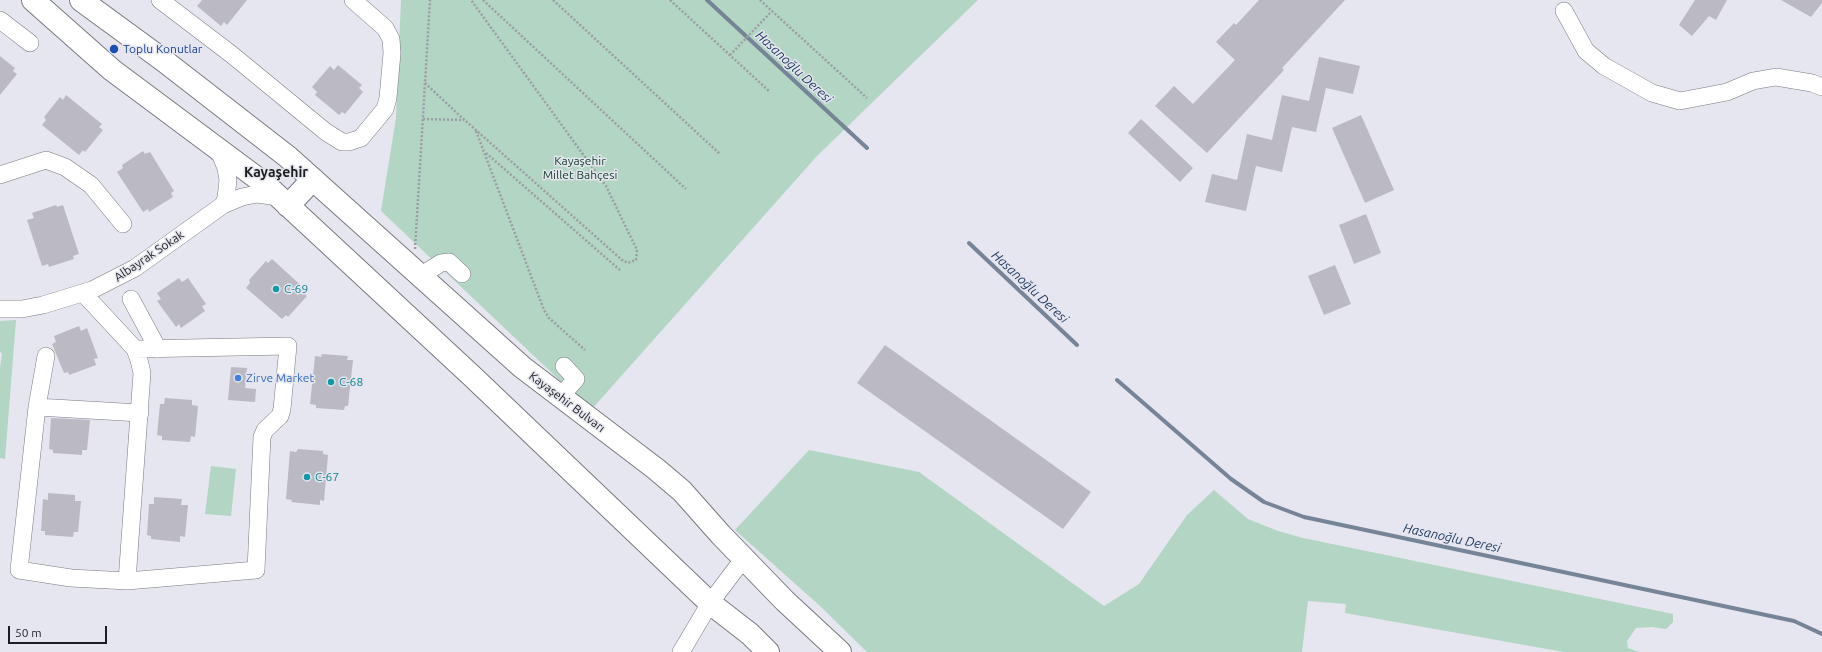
<!DOCTYPE html>
<html>
<head>
<meta charset="utf-8">
<style>
	body { margin:0 }
	#map { position:relative; width:1822px; height:652px; overflow:hidden; background:#e5e6ef; font-family:Ubuntu,sans-serif }
	canvas { display:block }
	.scale { position:absolute; left:8px; top:626px; width:99px; height:18px; box-sizing:border-box; border:2px solid #1c1d20; border-top:0; padding-left:5px; font-size:12px; line-height:14px; white-space:nowrap; color:#1c1d20; -webkit-text-stroke:3px #e5e6ef; paint-order:stroke }
</style>
</head>
<body>
<div id="map">
<canvas width="1822" height="652"></canvas>
<div class="scale">50 m</div>
</div>
<script>
const ctx = document.querySelector('canvas').getContext('2d');
ctx.lineJoin = 'round';
function fill(path, color) { ctx.fillStyle = color; ctx.fill(path, 'evenodd'); }
const shape = rows => new Path2D(rows.map(r => 'M' + r).join(''));
function strokePath(path, color, width, dash) { ctx.strokeStyle = color; ctx.lineWidth = width; ctx.lineCap = dash ? 'butt' : 'round'; ctx.setLineDash(dash || []); ctx.stroke(path); }
function label(font, color, halo, rows, align = 'center') {
  ctx.font = font + ' Ubuntu,sans-serif'; ctx.lineWidth = 3; ctx.setLineDash([]); ctx.textBaseline = 'middle'; ctx.strokeStyle = halo; ctx.fillStyle = color; for (const [text, x, y, turn = 0] of rows) {
    ctx.save(); ctx.translate(x, y); ctx.rotate((+turn || 0) * Math.PI / 180); ctx.textAlign = isNaN(turn) ? turn : align; if (halo) ctx.strokeText(text, 0, 0); ctx.fillText(text, 0, 0); ctx.restore();
  }
}
const green = shape([
	[401,0,978,0,817,156,591,410,381,211,396,118],
	[16,320,5,459,0,458,0,368,2,354,0,351,0,321],
	[809,450,919,472,1104,606,1139,584,1187,515,1214,490,1248,519,1278,531,1303,538,1673,614,1673,622,1666,629,1652,627,1636,628,1627,641,1628,648,1639,652,1564,652,1345,613,1346,604,1308,601,1302,652,867,652,820,606,735,530],
	[211,466,236,469,231,516,205,514]
]);
const stream = shape([
	[707,0,867,148],
	[969,243,1077,345],
	[1117,380,1231,479,1264,502,1304,517,1794,621,1822,634]
]);
const building = shape([
	[202,0,247,0,227,25,224,22,221,26,197,6],
	[1259,0,1345,0,1282,68,1284,70,1207,153,1155,106,1174,86,1193,104,1235,60,1216,42,1234,23,1236,25],
	[1695,0,1727,0,1716,20,1709,16,1692,36,1679,25],
	[1781,0,1822,0,1822,3,1811,17],
	[0,56,15,68,13,71,17,74,0,95],
	[1319,57,1360,66,1353,94,1326,88,1316,132,1292,127,1282,172,1256,166,1246,211,1205,202,1212,174,1237,180,1247,134,1272,140,1282,95,1309,101],
	[338,65,362,85,359,88,363,92,345,114,342,112,339,115,315,95,317,92,312,87,330,66,334,70],
	[66,95,102,124,99,127,103,130,85,152,83,150,79,155,42,125,46,120,44,117,60,97,63,100],
	[1361,115,1394,190,1365,203,1332,128],
	[1141,119,1193,168,1180,182,1128,133],
	[143,151,145,154,150,152,174,191,171,193,173,197,149,212,148,209,143,212,117,172,123,168,122,165],
	[56,205,57,207,63,205,79,254,73,256,74,259,49,267,48,264,42,266,27,220,34,218,32,213],
	[1366,214,1381,253,1354,264,1339,225],
	[272,259,306,290,303,293,307,296,288,317,286,315,282,319,246,288,250,283,249,280,266,261,268,263],
	[1335,265,1351,304,1324,315,1308,276],
	[179,278,182,282,188,278,206,304,202,306,205,311,181,328,179,324,176,327,157,301,161,299,157,293],
	[79,326,81,331,87,328,98,358,94,359,96,365,69,375,68,372,64,373,52,344,56,342,54,336],
	[885,345,1091,492,1063,529,857,383],
	[322,354,348,356,347,360,353,360,348,406,345,406,344,410,316,408,316,405,310,404,315,356,321,357],
	[231,367,247,368,245,388,256,389,255,402,228,400],
	[165,398,192,400,192,405,198,406,195,437,191,436,190,442,162,440,162,436,157,435,160,404,164,404],
	[51,418,90,420,87,450,82,450,82,455,53,453,53,450,49,449],
	[298,449,323,451,323,454,328,455,324,501,320,500,320,505,291,502,292,500,286,499,290,451,296,452],
	[48,493,75,495,75,501,81,501,78,532,74,532,73,537,45,535,45,531,41,531,43,499,48,500],
	[154,497,182,499,181,505,188,505,185,537,180,536,180,542,151,539,151,536,147,535,149,504,154,504]
]);
const path = shape([
	[483,0,686,189],
	[553,0,720,154],
	[670,0,770,92],
	[760,0,867,98],
	[730,55,772,11],
	[425,83,459,115,622,260,628,263,636,260,637,250,606,186,471,0],
	[423,119,464,120],
	[476,131,544,310,549,318,585,350],
	[486,153,621,271],
	[415,249,430,0]
]);
const minor = shape([
	[160,0,231,54,326,132,342,142,349,142,361,138,385,109,388,98,392,53,391,39,385,28,353,0],
	[1564,11,1586,51,1604,66,1652,93,1680,101,1727,92,1753,81,1776,77,1812,83,1822,87],
	[0,20,30,43],
	[218,149,226,168,228,180,226,198,223,205],
	[0,175,46,160,65,167,91,185,123,224],
	[420,276,441,263,449,262,462,274],
	[83,293,135,349,139,360,142,373,127,581],
	[131,299,158,349],
	[0,309,22,309,43,305,92,290,135,268,223,205,242,197,257,194,279,197],
	[46,356,37,407,19,570,71,578,127,581,256,570,262,437,265,430,280,416,282,409,288,346,135,349],
	[560,397,576,379,564,366],
	[37,407,140,413],
	[681,652,710,603,744,558]
]);
const major = shape([
	[33,0,112,70,265,184,473,377,710,603,750,634,768,652],
	[81,0,163,60,288,157,522,367,656,469,682,491,721,535,785,601,840,652],
	[288,206,313,179]
]);
const markers = [
	[114,49,5,"#1a4fb4"],
	[276,289,4,"#0f9aa8"],
	[238,378,4,"#3f7fe0"],
	[331,382,4,"#0f9aa8"],
	[307,477,4,"#0f9aa8"]
];
const transitNames = [
	["Toplu Konutlar",123,49]
];
const parkNames = [
	["Kayaşehir",580,161],
	["Millet Bahçesi",580,175]
];
const streetNames = [
	["Albayrak Sokak",149,256,-34],
	["Kayaşehir Bulvarı",567,402,37]
];
const cultureNames = [
	["C-69",284,289],
	["C-68",339,382],
	["C-67",315,477]
];
const shopNames = [
	["Zirve Market",246,378]
];
const waterNames = [
	["Hasanoğlu Deresi",794,67,43],
	["Hasanoğlu Deresi",1030,287,43],
	["Hasanoğlu Deresi",1452,538,12]
];
const quarterNames = [
	["Kayaşehir",276,172]
];
fill(green, '#b3d5c3');
strokePath(stream, '#768498', 4);
fill(building, '#bbbac3');
strokePath(minor, '#787981', 18);
strokePath(major, '#787981', 24);
strokePath(path, '#9c9da4', 2.5, [2, 2]);
strokePath(minor, '#fff', 17);
strokePath(major, '#fff', 22);
for (const [x, y, r, color] of markers) { const dot = new Path2D(); dot.arc(x, y, r, 0, 2 * Math.PI); ctx.fillStyle = color; ctx.fill(dot); strokePath(dot, '#e5e6ef', 1.5); }
label('12px', '#164399', '#e5e6ef', transitNames, 'left');
label('12px', '#0e3b28', '#e5e6ef', parkNames);
label('12px', '#1c1d20', '#e5e6ef', streetNames);
label('12px', '#0d838f', '#e5e6ef', cultureNames, 'left');
label('12px', '#366cbe', '#e5e6ef', shopNames, 'left');
label('italic 13px', '#1d395e', '#e5e6ef', waterNames);
label('bold 14px', '#1c1d20', '#e5e6ef', quarterNames);
</script>
</body>
</html>
